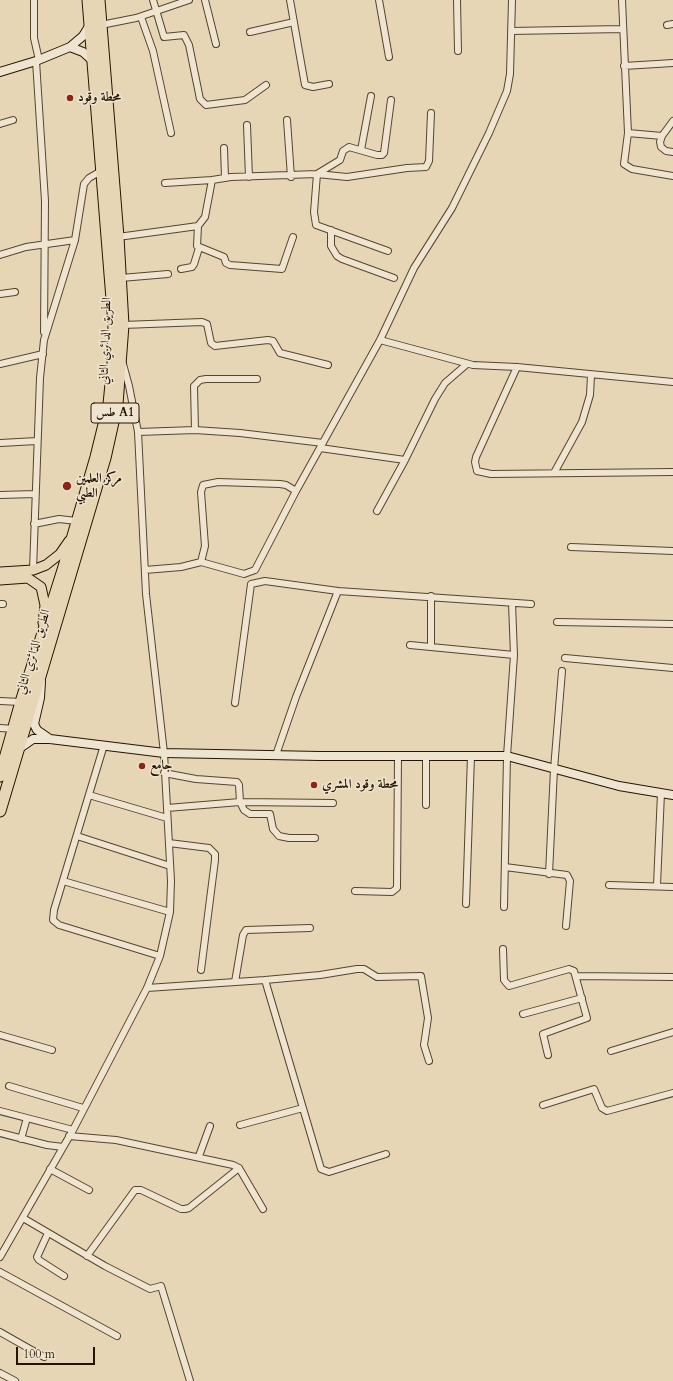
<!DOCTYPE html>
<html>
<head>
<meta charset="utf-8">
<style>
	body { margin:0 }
	#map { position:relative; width:673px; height:1381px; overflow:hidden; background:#e7d6b5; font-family:Cardo,serif }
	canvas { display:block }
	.scale { position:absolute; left:16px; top:1347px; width:79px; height:18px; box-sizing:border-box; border:2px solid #251500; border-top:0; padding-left:5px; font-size:12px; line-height:14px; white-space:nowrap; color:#251500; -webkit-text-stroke:3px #efe4cf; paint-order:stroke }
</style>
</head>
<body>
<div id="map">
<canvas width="673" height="1381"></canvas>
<div class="scale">100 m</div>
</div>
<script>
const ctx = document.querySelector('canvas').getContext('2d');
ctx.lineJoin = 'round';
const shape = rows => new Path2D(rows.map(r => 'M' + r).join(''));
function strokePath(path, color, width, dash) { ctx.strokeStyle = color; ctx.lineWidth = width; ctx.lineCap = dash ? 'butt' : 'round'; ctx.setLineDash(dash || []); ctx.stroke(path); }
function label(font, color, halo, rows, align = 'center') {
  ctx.font = font + ' Cardo,Amiri,serif'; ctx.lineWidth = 3; ctx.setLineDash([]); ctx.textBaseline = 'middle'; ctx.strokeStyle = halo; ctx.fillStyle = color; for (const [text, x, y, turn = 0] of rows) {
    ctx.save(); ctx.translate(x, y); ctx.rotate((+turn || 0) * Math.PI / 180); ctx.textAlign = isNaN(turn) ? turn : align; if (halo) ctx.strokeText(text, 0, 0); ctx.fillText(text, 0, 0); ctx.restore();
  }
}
const street = shape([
	[34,0,34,38,39,60],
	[153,0,164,37,184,35,189,45,200,99,206,105,245,100,266,85],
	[205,0,216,44],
	[290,0,305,85,313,87,329,84],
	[379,0,389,57],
	[457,0,458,51],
	[622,0,628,133,624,164,632,169,673,176],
	[141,17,153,51,171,133],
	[101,25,136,18,189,0],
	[667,25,673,24],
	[511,31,622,29],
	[250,32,294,22],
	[36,61,45,201,44,332],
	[624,66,673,63],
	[287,120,291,177],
	[673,121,662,136,660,142,661,147,666,151,673,152],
	[0,124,13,120],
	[247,125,249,177],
	[628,133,662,136],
	[224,148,225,178],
	[361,150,371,96],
	[165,183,212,180],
	[198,226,197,246,224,257,226,263,230,265,282,269,293,237],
	[331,230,331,246,337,256,342,259,394,278],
	[118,237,198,226,205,217,212,180,231,177,317,174,340,160,343,151,349,147,377,155,382,155,384,153,391,100],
	[388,251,316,225,314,212,317,174,347,177,407,168,426,167,429,161,431,113],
	[0,255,26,247,75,240],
	[181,269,192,267,194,264,199,248],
	[121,278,168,274],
	[0,294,15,292],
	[123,325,202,322,207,324,211,343,215,346,268,340,273,341,280,353,328,365],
	[380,340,473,365,517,367,673,382],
	[0,364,43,354],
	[517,367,476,457,475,462,477,471,491,474,673,472],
	[195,430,194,386,200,380,206,379,257,379],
	[138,432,195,430,240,433,323,443],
	[0,443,37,441],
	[320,448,405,460,435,399,445,383,467,364],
	[554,473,582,422,590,395,591,375],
	[0,495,35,494],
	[377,511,405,460],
	[34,524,59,519,77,521],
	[571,547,673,551],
	[201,562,205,546,201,492,203,485,218,482,280,484,286,485,296,491],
	[33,570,40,378,44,340,75,240,84,184,89,178,101,171],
	[145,570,181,567,201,562,244,574,255,570,296,491,380,340,414,268,452,208,489,133,507,91,510,74,512,0],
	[512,603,514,655],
	[0,604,3,604],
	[557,622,673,624],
	[410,645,514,655,507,756,504,907],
	[431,647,431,596],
	[565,658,673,668],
	[0,701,21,702],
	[235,703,251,584,265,581,338,591,531,604],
	[0,728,14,729],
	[104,745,54,910,53,920,59,925,160,956],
	[276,755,296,697,338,591],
	[164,773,196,779,237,782,239,785,240,802,244,810,250,814,270,814,273,829,279,836,289,838,315,838],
	[89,795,167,818],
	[426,805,426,755],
	[167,808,240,802,333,803],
	[77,836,170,866],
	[169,843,209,848,215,854,215,860,201,970],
	[505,867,567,875,570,881,566,926],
	[549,874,554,769,562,671],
	[63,881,170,912],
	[609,885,673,887],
	[657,885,661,793],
	[355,891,392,892,397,888,398,756],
	[466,904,471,756],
	[503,949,504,980,509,986,569,969,574,971,587,1018,543,1034,548,1055],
	[576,976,673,977],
	[265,980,320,975,357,969,364,969,377,977,421,976,428,1018,424,1045,429,1061],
	[235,982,243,935,246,930,310,928],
	[147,988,265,980,321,1169,329,1172,386,1154],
	[523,1014,582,998],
	[0,1035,52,1050],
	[611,1051,673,1032],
	[9,1086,83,1108],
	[543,1105,594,1089,602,1108,607,1111,673,1093],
	[0,1111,73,1130],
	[240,1125,303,1108],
	[0,1133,47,1145,63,1147],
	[69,1136,116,1140,233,1165,239,1168,263,1209],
	[21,1139,27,1118],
	[199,1156,210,1126],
	[50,1169,89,1190],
	[23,1218,105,1266,150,1289,161,1286,190,1381],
	[48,1233,37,1257,39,1260,64,1276],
	[87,1256,135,1190,141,1190,181,1209,185,1209,189,1208,239,1168],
	[0,1257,73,1130,147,988,160,956,170,912,171,881,164,753,146,594,138,432,129,386,123,364],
	[0,1272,117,1336],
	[0,1332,44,1357],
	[0,1373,15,1381]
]);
const secondary = shape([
	[70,47,83,52,93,61],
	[0,72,36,61,70,47,83,36,90,25],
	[41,682,40,698,34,724,37,730,50,739],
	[20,748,33,739,50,739,164,753,320,756,507,756,619,786,673,795]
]);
const primary = shape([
	[0,572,33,570,46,565,60,554,69,541],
	[0,580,28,578,41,587,45,605,43,623]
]);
const highway = shape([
	[0,776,21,702,63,570,96,457,109,404,113,364,114,324,88,0],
	[0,811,105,458,117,404,123,325,118,237,99,0]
]);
const markers = [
	[70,98,4,"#8f2418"],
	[67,486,5,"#8f2418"],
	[142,766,4,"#8f2418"],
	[314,785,4,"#8f2418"]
];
const shields = [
	[115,413,48]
];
const shieldNames = [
	["طس A1",115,413]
];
const poiNames = [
	["محطة وقود",78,98],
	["مركز العلمين",76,479],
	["الطبي",76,494],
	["جامع",150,766],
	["محطة وقود المشري",322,785]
];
const streetNames = [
	["الطريق الدائري الثاني",106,341,-88],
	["الطريق الدائري الثاني",34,652,-73]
];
strokePath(street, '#56452d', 8);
strokePath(secondary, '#251500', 10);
strokePath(primary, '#251500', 11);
strokePath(highway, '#251500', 13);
strokePath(street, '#efe4cf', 6);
strokePath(secondary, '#efe4cf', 8);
strokePath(primary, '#e7d6b5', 9);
strokePath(highway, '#e7d6b5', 11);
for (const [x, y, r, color] of markers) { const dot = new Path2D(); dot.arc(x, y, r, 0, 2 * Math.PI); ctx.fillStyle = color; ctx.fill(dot); strokePath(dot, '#efe4cf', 1.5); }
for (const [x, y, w] of shields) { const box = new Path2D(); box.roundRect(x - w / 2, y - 10, w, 20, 3); ctx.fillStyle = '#efe4cf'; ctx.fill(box); strokePath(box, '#251500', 1); }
label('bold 12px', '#251500', null, shieldNames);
label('bold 13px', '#251500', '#efe4cf', poiNames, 'left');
label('13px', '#251500', '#efe4cf', streetNames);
</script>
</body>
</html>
